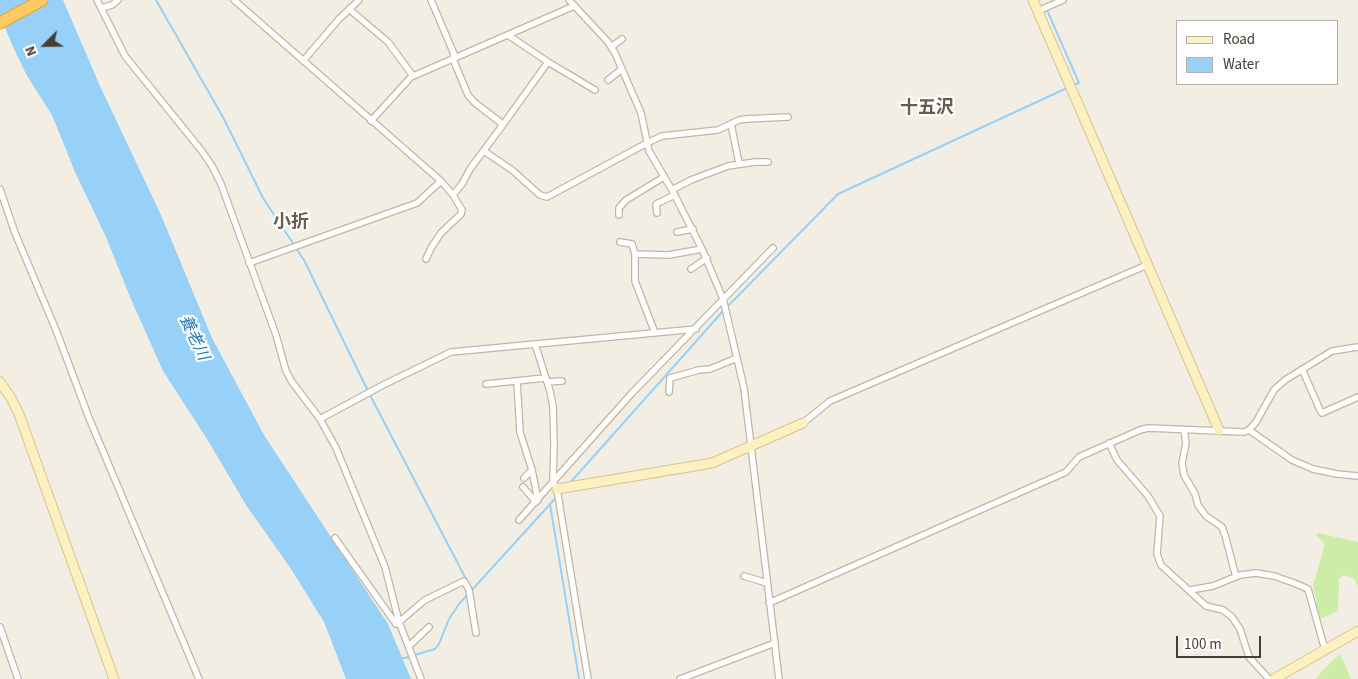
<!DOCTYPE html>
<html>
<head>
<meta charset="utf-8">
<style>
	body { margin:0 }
	#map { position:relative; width:1358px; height:679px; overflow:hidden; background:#f3eee3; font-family:"Source Sans 3",sans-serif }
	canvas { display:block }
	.legend { position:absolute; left:1176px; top:20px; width:162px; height:65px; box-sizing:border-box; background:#fff; border:1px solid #b5b2ad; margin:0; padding:6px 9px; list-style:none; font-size:15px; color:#463e32 }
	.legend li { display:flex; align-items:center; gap:10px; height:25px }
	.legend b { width:25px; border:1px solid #b5b2ad }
	.north { position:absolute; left:20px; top:20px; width:50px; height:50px; -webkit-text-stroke:4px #fff; paint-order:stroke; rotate:247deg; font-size:14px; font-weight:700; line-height:20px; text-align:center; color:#463e32 }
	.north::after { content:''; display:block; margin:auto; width:18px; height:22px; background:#463e32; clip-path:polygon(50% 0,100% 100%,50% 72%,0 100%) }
	.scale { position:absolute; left:1176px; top:636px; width:85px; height:22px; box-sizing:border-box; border:2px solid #463e32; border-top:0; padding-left:6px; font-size:15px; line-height:18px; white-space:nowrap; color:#463e32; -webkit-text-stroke:4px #fff; paint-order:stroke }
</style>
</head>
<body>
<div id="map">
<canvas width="1358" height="679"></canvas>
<ul class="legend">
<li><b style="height:6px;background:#fff0c1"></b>Road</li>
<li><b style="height:14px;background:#98d1f7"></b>Water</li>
</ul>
<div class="north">N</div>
<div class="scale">100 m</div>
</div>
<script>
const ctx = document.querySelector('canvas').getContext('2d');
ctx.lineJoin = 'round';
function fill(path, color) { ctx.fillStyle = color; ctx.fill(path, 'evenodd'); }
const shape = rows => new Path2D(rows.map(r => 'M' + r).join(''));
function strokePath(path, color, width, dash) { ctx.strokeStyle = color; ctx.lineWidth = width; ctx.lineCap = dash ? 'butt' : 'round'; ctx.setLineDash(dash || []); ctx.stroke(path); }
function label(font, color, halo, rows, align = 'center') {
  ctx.font = font + ' "Source Sans 3","Noto Sans JP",sans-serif'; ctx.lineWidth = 4.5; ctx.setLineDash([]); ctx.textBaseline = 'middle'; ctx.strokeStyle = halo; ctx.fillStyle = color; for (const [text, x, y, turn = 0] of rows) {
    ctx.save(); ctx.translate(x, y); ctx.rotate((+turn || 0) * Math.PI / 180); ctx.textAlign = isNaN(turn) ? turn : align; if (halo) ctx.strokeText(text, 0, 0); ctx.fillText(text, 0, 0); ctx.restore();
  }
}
const green = shape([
	[1318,533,1358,542,1358,587,1354,578,1344,575,1339,579,1338,611,1320,619,1313,586,1324,547,1324,542,1316,536],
	[1340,654,1351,679,1316,679,1324,669]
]);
const water = shape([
	[0,0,63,0,100,86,161,215,212,338,264,435,388,624,411,679,346,679,324,622,291,569,246,505,207,439,163,371,130,297,106,237,75,172,52,115,27,76,13,47,0,15]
]);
const stream = shape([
	[156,0,224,119,263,198,304,260,368,391],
	[1047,10,1079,83,1073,85],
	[727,307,838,194,1067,88],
	[370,395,466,579],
	[569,484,724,310],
	[550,504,579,679],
	[471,591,562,491],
	[401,659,435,649,439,644,449,619,459,604,468,594]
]);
const street = shape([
	[97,0,125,56,201,150,212,166,221,184,276,335,286,371,292,382,320,419,336,448,385,567,399,622,421,679],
	[234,0,441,181,453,195,462,210,461,214,441,233,431,248,426,259],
	[431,0,454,54,453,59,468,95,474,102,500,122,502,126,470,169,462,184,453,195],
	[569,0,608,42,615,53,641,113,649,151,672,190,702,249,723,299,744,388,779,679],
	[101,8,112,5,118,0],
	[349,9,388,42,413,76],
	[1038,11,1063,0],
	[508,35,548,62,595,90],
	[611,47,622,39],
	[303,61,339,19,359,0],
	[608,80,622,69],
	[371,121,411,77,574,6],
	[731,124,739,163],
	[502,126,548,62],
	[484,151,512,170,540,195,547,197,647,143,662,136,718,130,739,120,746,119,788,117],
	[0,189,15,233,56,330,89,418,199,679],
	[672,190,691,180,728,166,755,162,768,162],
	[657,213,656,204,675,195],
	[619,215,619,208,626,200,664,177],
	[677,232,693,229],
	[620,242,632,244,635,254,635,281,655,333],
	[635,254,669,255,702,249],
	[249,263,417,203,441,181],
	[691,269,707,258],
	[535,344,550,391,553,406,554,445,553,482,557,489,588,679],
	[1302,369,1320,410,1322,413,1358,397],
	[517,381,520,432,532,470,538,500],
	[547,382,562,381],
	[486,384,545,378],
	[669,392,670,378,699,370,710,369,737,358],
	[320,419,383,385,451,352,696,329],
	[803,423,830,401,1147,265],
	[1184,430,1186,443,1182,463,1184,475,1195,494,1198,505,1206,516,1222,527,1225,535,1236,577],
	[1249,430,1292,460,1313,469,1337,474,1358,476],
	[1109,443,1117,460,1148,496,1160,516,1157,554,1161,565,1206,606,1223,610,1232,617,1240,629,1249,657,1269,679],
	[524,478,532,470],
	[523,487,536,502],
	[519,520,632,393,773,248],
	[335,538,396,624,399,622],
	[744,576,767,583],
	[1190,590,1213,586,1240,575,1256,573,1274,576,1294,583,1308,589,1325,650],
	[769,603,1066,472,1079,457,1140,430,1148,428,1244,432,1249,430,1256,422,1274,390,1285,380,1332,351,1358,347],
	[399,622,425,600,464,581,469,590,476,633],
	[0,627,18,679],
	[409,646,429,627],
	[680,679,775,643]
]);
const secondary = shape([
	[1033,0,1219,430],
	[0,382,11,398,19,414,114,679],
	[557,489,712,463,803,423],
	[1274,679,1358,631]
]);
const highway = shape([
	[0,23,42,0]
]);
const waterNames = [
	["養老川",193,338,65]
];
const quarterNames = [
	["十五沢",927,109],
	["小折",291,223]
];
fill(green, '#cdeca7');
fill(water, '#98d1f7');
strokePath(stream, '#98d1f7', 2);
strokePath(street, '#c0b6a4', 8);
strokePath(secondary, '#d8c48d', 11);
strokePath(highway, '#eda223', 13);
strokePath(street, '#fff', 5.5);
strokePath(secondary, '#fff0c1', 9);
strokePath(highway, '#ffca62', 11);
label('italic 16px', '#217bbc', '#fff', waterNames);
label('bold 18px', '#695c49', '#fff', quarterNames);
</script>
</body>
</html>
